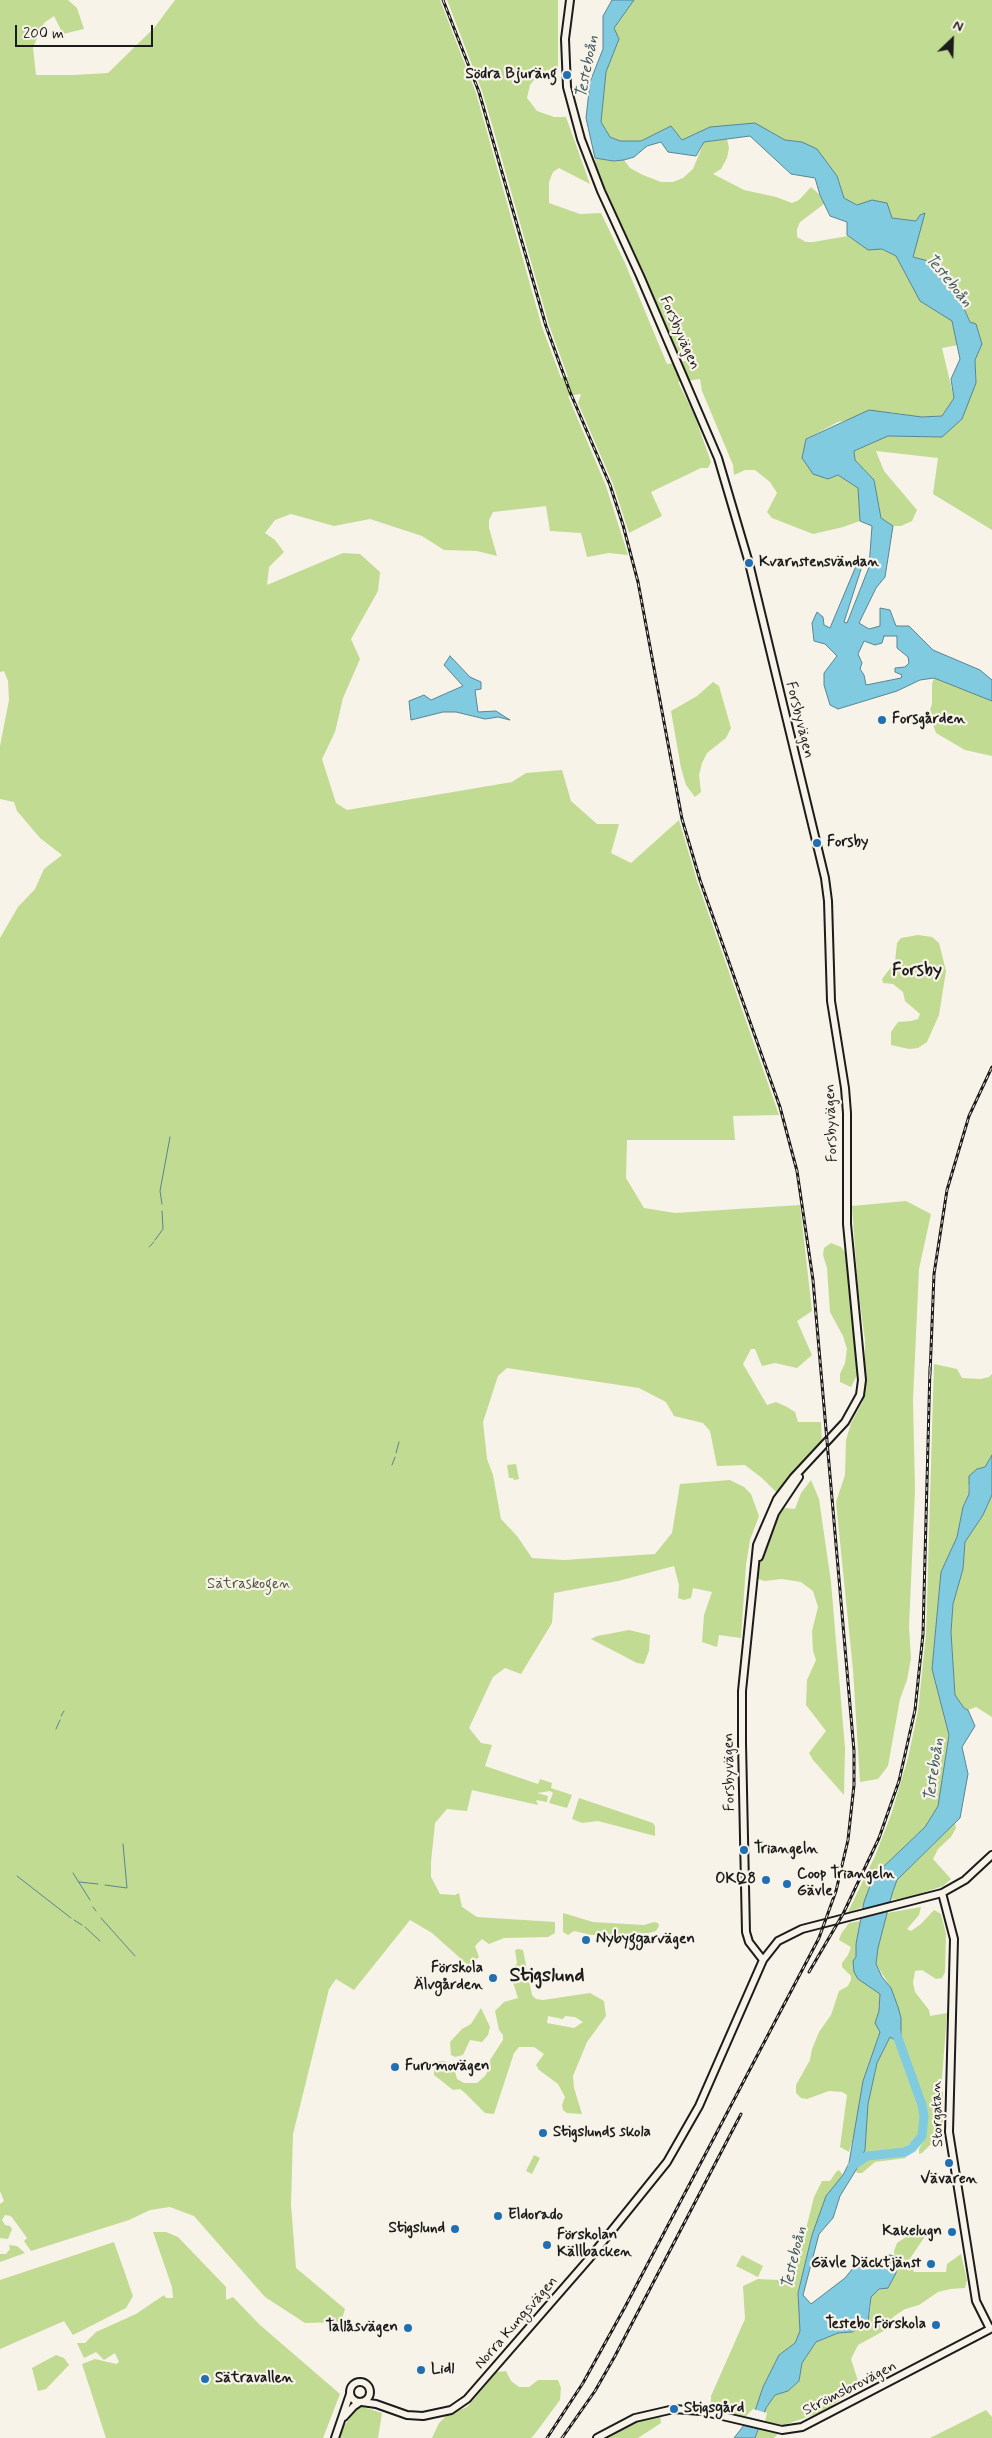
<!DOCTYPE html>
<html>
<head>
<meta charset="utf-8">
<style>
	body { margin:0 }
	#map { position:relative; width:992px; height:2438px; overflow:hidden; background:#f7f3e8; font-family:Mynerve,sans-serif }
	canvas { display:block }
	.north { position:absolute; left:927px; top:15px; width:50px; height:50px; -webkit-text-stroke:4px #f7f3e8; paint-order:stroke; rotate:24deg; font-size:14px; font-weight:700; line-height:20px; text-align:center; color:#1c1c1c }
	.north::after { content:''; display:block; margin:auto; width:18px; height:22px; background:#1c1c1c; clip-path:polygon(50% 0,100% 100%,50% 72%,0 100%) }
	.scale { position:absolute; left:15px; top:25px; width:138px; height:22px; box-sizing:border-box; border:2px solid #1c1c1c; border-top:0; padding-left:6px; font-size:15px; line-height:18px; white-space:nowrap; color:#1c1c1c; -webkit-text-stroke:4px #f7f3e8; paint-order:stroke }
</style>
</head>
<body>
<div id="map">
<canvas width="992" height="2438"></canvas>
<div class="north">N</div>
<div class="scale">200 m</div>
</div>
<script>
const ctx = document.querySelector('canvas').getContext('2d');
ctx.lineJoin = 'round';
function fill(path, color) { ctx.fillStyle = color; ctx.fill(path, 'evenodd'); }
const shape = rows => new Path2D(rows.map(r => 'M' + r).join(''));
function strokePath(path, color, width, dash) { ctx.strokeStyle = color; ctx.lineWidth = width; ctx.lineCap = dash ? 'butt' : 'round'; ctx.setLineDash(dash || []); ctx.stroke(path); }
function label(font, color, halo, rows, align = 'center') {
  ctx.font = font + ' Mynerve,sans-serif'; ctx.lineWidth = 4.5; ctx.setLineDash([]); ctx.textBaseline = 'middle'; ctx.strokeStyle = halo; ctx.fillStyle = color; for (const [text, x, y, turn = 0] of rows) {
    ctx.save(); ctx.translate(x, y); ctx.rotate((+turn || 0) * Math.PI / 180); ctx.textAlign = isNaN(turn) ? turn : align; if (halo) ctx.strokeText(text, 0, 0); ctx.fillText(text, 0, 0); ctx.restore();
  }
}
const green = shape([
	[0,0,68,0,77,8,84,29,63,34,54,16,44,23,33,47,36,75,73,75,108,73,154,28,175,0,440,0,476,93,542,327,561,378,568,377,549,325,493,128,482,91,447,0,558,0,558,72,547,70,538,75,530,85,527,98,537,111,554,117,566,117,590,184,559,168,553,172,549,182,549,203,580,214,601,213,625,263,667,364,697,359,679,354,596,170,595,158,611,161,624,160,630,168,643,175,661,182,673,182,683,178,693,169,704,142,727,139,729,148,727,158,721,169,713,174,744,190,776,197,792,203,799,200,811,187,820,195,824,204,800,222,797,229,797,237,806,242,813,242,848,236,868,250,882,249,896,256,920,301,952,321,958,345,942,348,954,398,942,416,922,417,889,412,838,422,806,439,828,479,838,475,858,488,860,521,843,527,813,534,772,518,767,512,777,493,770,482,755,470,745,470,734,475,733,465,702,391,700,379,678,382,694,414,711,462,708,468,701,468,651,492,662,516,629,533,613,484,578,403,581,394,568,396,606,486,628,555,609,553,587,557,581,533,550,531,546,506,493,512,489,520,489,528,497,556,477,551,444,550,422,536,370,519,334,526,291,514,275,520,265,533,275,540,284,552,269,567,267,585,343,553,360,554,380,572,378,591,351,639,360,659,343,698,335,732,322,759,336,803,347,810,512,782,526,773,562,770,571,801,597,824,619,824,611,853,631,863,679,820,697,881,779,1115,733,1116,735,1140,627,1140,626,1178,644,1208,675,1213,800,1205,812,1311,797,1321,812,1355,797,1368,775,1363,762,1366,755,1349,751,1349,743,1364,767,1405,776,1402,787,1407,795,1412,798,1422,821,1422,822,1443,801,1463,778,1494,762,1478,745,1465,717,1466,710,1431,703,1423,674,1416,666,1402,639,1388,507,1368,498,1376,483,1422,487,1459,493,1475,501,1519,517,1536,532,1558,564,1560,655,1554,672,1533,680,1484,730,1480,744,1487,751,1494,759,1516,750,1540,746,1565,741,1638,719,1635,717,1647,702,1642,704,1615,712,1592,693,1588,691,1598,684,1600,678,1598,679,1585,674,1566,618,1581,554,1593,552,1623,521,1674,505,1668,493,1677,469,1728,481,1743,492,1745,485,1766,538,1784,540,1779,552,1783,551,1788,572,1795,567,1808,549,1803,553,1793,550,1791,537,1793,548,1796,547,1802,536,1800,538,1805,472,1790,467,1811,447,1809,435,1823,431,1862,431,1877,440,1894,455,1895,459,1893,462,1907,477,1917,555,1922,555,1933,548,1937,504,1938,489,1944,482,1939,475,1946,479,1957,469,1966,432,1933,410,1920,354,1990,336,1979,329,1989,293,2134,291,2205,296,2268,345,2309,341,2322,305,2323,265,2297,194,2216,170,2207,150,2210,129,2220,31,2251,24,2241,27,2238,11,2216,5,2215,2,2220,5,2225,10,2226,12,2229,8,2239,0,2238,0,2204,4,2201,0,2191,0,938,18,907,35,889,44,869,62,855,40,838,17,811,14,802,0,799,0,746,9,700,8,681,4,671,0,672],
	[634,0,992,0,992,530,933,494,938,458,876,451,884,471,917,510,912,521,901,526,893,526,881,518,874,480,855,460,854,451,888,436,942,437,976,383,975,360,982,344,965,311,957,294,913,258,920,215,916,221,892,218,889,211,872,200,858,205,844,198,837,176,802,142,785,140,755,124,710,127,682,140,671,126,641,141,619,141,610,137,601,122,606,72,619,39,614,28],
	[934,678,992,701,992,756,965,750,936,733,929,713,932,704,932,684],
	[713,682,719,686,731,728,726,738,707,753,702,763,699,775,701,792,695,797,686,785,681,768,671,711,697,696],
	[918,935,932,937,939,943,946,971,939,1015,927,1042,918,1048,909,1049,891,1045,891,1032,898,1022,911,1021,918,1019,920,1014,905,1001,903,992,893,984,883,983,882,979,895,962,897,943,901,938],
	[906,1201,931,1214,919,1269,913,1400,915,1490,909,1627,911,1658,907,1680,900,1699,888,1766,878,1779,860,1782,853,1670,836,1502,845,1475,846,1440,851,1423,862,1403,865,1387,865,1340,858,1289,852,1206],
	[831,1243,841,1247,847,1255,857,1375,851,1387,840,1382,840,1374,845,1363,847,1349,843,1336,830,1312,827,1268,823,1255,824,1248],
	[934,1364,957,1369,962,1378,981,1379,989,1377,992,1374,992,1455,985,1467,977,1469,968,1486,969,1494,963,1507,957,1537,941,1572,932,1669,949,1735,943,1784,938,1806,925,1827,879,1871,871,1883,863,1907,848,1912,875,1856,891,1815,908,1758,918,1711,926,1634],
	[516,1464,519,1479,514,1480,513,1478,509,1478,507,1465],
	[811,1480,819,1499,831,1582,845,1748,844,1795,813,1760,809,1753,826,1731,806,1705,807,1680,816,1660,813,1651,812,1631,818,1607,813,1591,801,1582,782,1579,764,1581,756,1578,758,1566,778,1514,785,1508,795,1509,801,1493],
	[992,1495,992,1717,976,1707,968,1710,963,1707,955,1695,951,1631,953,1604,963,1569,965,1542,983,1515],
	[629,1630,650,1635,649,1651,644,1664,637,1663,591,1639,597,1636],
	[579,1798,653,1823,655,1826,655,1836,598,1821,582,1823,572,1819],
	[955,1823,956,1828,951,1837,938,1849,933,1859,951,1879,943,1886,910,1897,890,1900,897,1880],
	[921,1907,919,1915,907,1929,911,1931,921,1924,934,1910,941,1914,946,1934,945,1972,942,1978,936,1979,922,1970,915,1971,913,1983,915,1992,929,2010,930,2016,947,2013,941,2091,943,2092,943,2126,936,2139,922,2153,919,2154,919,2149,925,2137,921,2135,904,2148,906,2158,875,2162,862,2173,857,2173,856,2170,865,2150,868,2104,877,2063,890,2037,901,2037,901,2018,891,1988,876,1964,878,1948,887,1913],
	[563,1913,593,1922,644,1925,654,1922,658,1923,659,1926,656,1931,649,1933,592,1935,574,1931,568,1935,563,1932],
	[861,1921,856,1944,856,1957,869,1986,880,1994,879,2011,877,2017,880,2032,863,2081,858,2121,849,2152,840,2147,847,2095,842,2092,829,2091,807,2099,801,2098,796,2093,796,2085,810,2060,812,2049,819,2032,831,2015,839,1991,848,1986,851,1980,851,1976,842,1967,842,1963,848,1955,851,1947,839,1940,841,1934,849,1923],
	[518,1949,523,1950,532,1995,536,1999,543,2000,590,1993,604,2001,606,2016,587,2042,573,2076,574,2088,582,2114,567,2113,563,2110,562,2105,565,2097,558,2084,539,2070,536,2065,544,2054,534,2047,519,2047,514,2053,494,2114,485,2113,465,2093,460,2089,453,2090,434,2075,434,2067,438,2061,445,2061,454,2067,457,2079,464,2083,477,2083,485,2076,490,2067,490,2060,503,2040,503,2035,499,2030,495,2011,504,2002,518,1998,510,1973,517,1963,515,1950],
	[548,2016,563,2019,565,2016,575,2017,583,2022,574,2028,547,2023],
	[481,2008,490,2027,488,2035,482,2042,470,2040,463,2055,455,2057,451,2055,450,2042,462,2029,471,2024],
	[534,2155,540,2158,532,2174,526,2171],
	[839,2170,843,2175,826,2196,812,2235,798,2293,800,2331,795,2343,779,2355,763,2387,755,2411,747,2418,711,2410,711,2396,745,2319,743,2286,758,2279,778,2280,787,2273,794,2262,806,2229,814,2197,822,2181,830,2181,836,2172],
	[916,2230,924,2230,926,2235,909,2260,914,2272,946,2272,947,2264,961,2254,967,2280,965,2288,950,2289,938,2292,919,2305,905,2309,893,2317,889,2328,858,2345,851,2359,859,2384,852,2392,822,2412,784,2425,762,2421,766,2408,775,2395,788,2391,799,2381,802,2363,816,2342,838,2333,852,2332,870,2314,871,2297,879,2289,888,2287,896,2273,894,2251,897,2243],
	[153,2232,166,2232,178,2237,226,2287,226,2300,233,2297,260,2325,340,2394,323,2438,106,2438,82,2364,95,2359,116,2364,119,2362,115,2353,104,2360,96,2352,84,2358,77,2343,85,2343,96,2332,136,2314,164,2295,166,2298,173,2298,172,2287],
	[114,2242,133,2296,126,2308,73,2335,64,2321,0,2349,0,2280],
	[9,2245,17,2246,25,2253,0,2262,0,2254,6,2254,10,2249],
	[742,2255,763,2266,758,2277,736,2266],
	[56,2355,64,2358,69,2365,46,2389,38,2391,32,2368],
	[506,2371,511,2381,519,2387,529,2387,538,2380,558,2380,561,2388,560,2400,534,2435,531,2438,432,2438,439,2423,446,2416,467,2407,497,2372],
	[363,2407,382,2413,378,2438,340,2438,341,2431,355,2410],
	[986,2410,992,2417,992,2438,930,2438],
	[660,2414,661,2423,638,2438,600,2438,633,2422],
	[759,2429,778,2434,774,2438,755,2438]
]);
const water = shape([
	[612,0,634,0,614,28,619,39,606,72,601,122,610,137,620,141,641,141,671,126,682,140,710,127,755,123,785,140,802,142,817,149,837,176,844,198,857,205,872,200,887,203,892,218,916,221,920,215,925,213,913,257,940,264,951,279,970,322,976,324,982,344,975,360,976,383,962,419,942,437,888,436,854,451,855,460,874,480,881,518,893,526,885,577,876,588,859,623,869,629,880,626,880,608,890,610,896,626,909,626,933,650,980,670,992,680,992,701,934,678,920,680,897,691,838,709,830,705,824,685,824,673,837,656,825,644,814,641,812,623,817,612,823,617,824,625,830,628,856,566,863,563,844,622,847,623,869,567,872,526,860,521,858,488,838,475,828,479,813,474,802,458,806,439,869,410,922,417,942,416,954,398,951,379,960,359,952,321,920,301,896,256,882,249,868,250,847,235,847,222,830,216,820,195,815,178,791,174,750,136,704,142,696,156,668,152,661,142,647,146,634,157,624,160,613,161,595,158,586,118,590,82,603,49,603,16,612,0],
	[884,636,897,636,897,648,908,657,909,663,905,667,895,668,895,672,902,675,901,678,866,685,864,675,860,669,862,663,858,654,864,641,875,645,882,643,884,636],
	[450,656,470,677,481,682,481,689,475,690,478,712,496,711,510,720,498,717,485,719,456,712,443,712,411,720,409,701,424,695,431,700,463,686,444,665,450,656],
	[992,1455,992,1495,983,1515,965,1542,963,1569,953,1604,951,1632,955,1695,964,1708,968,1710,975,1726,962,1747,968,1774,960,1818,897,1880,892,1894,878,1948,876,1964,882,1977,891,1988,898,2007,901,2018,901,2037,893,2039,890,2037,877,2063,868,2104,865,2150,856,2170,840,2196,833,2218,819,2234,803,2295,811,2304,845,2278,853,2268,876,2266,884,2257,889,2255,896,2256,896,2273,888,2288,879,2289,871,2297,868,2322,852,2332,838,2333,816,2342,802,2363,799,2381,788,2391,775,2395,766,2408,755,2438,734,2438,755,2411,763,2387,779,2355,795,2343,800,2331,798,2293,812,2235,826,2196,843,2175,849,2163,863,2081,880,2032,875,2023,879,2011,880,1994,858,1979,854,1972,853,1961,856,1957,856,1944,864,1902,871,1883,879,1871,925,1827,938,1806,949,1735,932,1669,941,1572,957,1537,963,1507,969,1494,969,1476,977,1469,985,1467,992,1455]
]);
const pier = shape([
	[753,2409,767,2413,765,2421,746,2416]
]);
const stream = shape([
	[162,1204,160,1191,170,1137],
	[155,1240,163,1229,162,1211],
	[149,1247,154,1242],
	[396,1453,399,1442],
	[392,1465,395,1457],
	[61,1716,64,1711],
	[56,1729,60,1720],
	[73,1873,90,1900],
	[17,1876,71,1918],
	[79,1882,98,1884],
	[105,1885,127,1888,123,1844],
	[93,1907,96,1911],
	[101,1918,135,1956],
	[74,1920,82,1925],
	[85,1927,100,1941]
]);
const river = shape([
	[852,2166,867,2156,905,2152,912,2148,922,2136,924,2116,922,2105,894,2027]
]);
const minor = shape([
	[570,0,565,39,567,87,581,139,601,191,640,276,718,458,749,563,825,878,828,901,831,1001,845,1088,847,1113,847,1224,862,1380,860,1395,845,1422,793,1478,777,1499,757,1545,742,1691,742,1743,746,1932,749,1942,763,1960],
	[759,1557,775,1513,799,1477],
	[942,1893,954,1939,949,2132,976,2301,990,2329],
	'350 2392a10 10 0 1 1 20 0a10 10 0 1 1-20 0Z',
	[362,2402,376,2404,407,2415,423,2416,451,2410,467,2399,588,2260,667,2162,699,2106,763,1960,778,1941,802,1929,942,1893,965,1880,992,1855],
	[344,2417,354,2406,360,2402],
	[335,2438,350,2394],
	[597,2438,635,2418,674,2409,701,2411,782,2430,802,2427,992,2328]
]);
const rail = shape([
	[443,0,479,92,546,326,570,392,610,485,623,525,638,582,682,819,700,880,780,1107,797,1171,813,1280,854,1751,854,1785,848,1840,836,1891,819,1938,625,2307,583,2383,547,2438],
	[930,1375,934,1274,947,1190,969,1116,992,1067],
	[809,1972,843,1914,879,1838,899,1781,915,1710,923,1634,930,1367],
	[562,2438,595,2391,615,2356,741,2114]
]);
const markers = [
	[567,75,5,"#1f6fb2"],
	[749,563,5,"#1f6fb2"],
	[882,720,5,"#1f6fb2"],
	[817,843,5,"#1f6fb2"],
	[744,1850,5,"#1f6fb2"],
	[766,1880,5,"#1f6fb2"],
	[787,1884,5,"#1f6fb2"],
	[586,1940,5,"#1f6fb2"],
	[493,1978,5,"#1f6fb2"],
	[395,2067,5,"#1f6fb2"],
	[543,2133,5,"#1f6fb2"],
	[949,2163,5,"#1f6fb2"],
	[498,2216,5,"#1f6fb2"],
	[455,2229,5,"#1f6fb2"],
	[952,2232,5,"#1f6fb2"],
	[547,2245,5,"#1f6fb2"],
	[931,2264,5,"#1f6fb2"],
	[936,2325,5,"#1f6fb2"],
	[408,2328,5,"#1f6fb2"],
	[421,2370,5,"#1f6fb2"],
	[205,2379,5,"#1f6fb2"],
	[674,2409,5,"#1f6fb2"]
];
const poiNames = [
	["Södra Bjuräng",557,75,"right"],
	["Kvarnstensvändan",759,563],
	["Forsgården",892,720],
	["Forsby",827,843],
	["Triangeln",754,1850],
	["Coop Triangeln",797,1875],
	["Gävle",797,1892],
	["OKQ8",756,1880,"right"],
	["Nybyggarvägen",596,1940],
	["Förskola",483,1969,"right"],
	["Älvgården",483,1986,"right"],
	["Furumovägen",405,2067],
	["Stigslunds skola",553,2133],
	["Vävaren",949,2180,"center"],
	["Eldorado",508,2216],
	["Stigslund",445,2229,"right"],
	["Kakelugn",942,2232,"right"],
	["Förskolan",557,2236],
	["Källbacken",557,2253],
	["Gävle Däcktjänst",921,2264,"right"],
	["Testebo Förskola",926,2325,"right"],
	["Tallåsvägen",398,2328,"right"],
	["Lidl",431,2370],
	["Sätravallen",215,2379],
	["Stigsgård",684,2409]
];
const streetNames = [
	["Forsbyvägen",679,333,66],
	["Forsbyvägen",799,720,76],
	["Forsbyvägen",832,1123,-92],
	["Forsbyvägen",730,1772,-91],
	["Storgatan",938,2114,-92],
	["Norra Kungsvägen",517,2323,-49],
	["Strömsbrovägen",850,2389,-27]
];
const parkNames = [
	["Sätraskogen",249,1585]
];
const waterNames = [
	["Testeboån",588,67,-79],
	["Testeboån",948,281,50],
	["Testeboån",935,1770,-82],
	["Testeboån",795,2258,-77]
];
const quarterNames = [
	["Forsby",917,971]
];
const districtNames = [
	["Stigslund",547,1977]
];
fill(green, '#c1db92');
fill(water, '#81cbe1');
strokePath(water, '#598592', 1);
fill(pier, '#f7f3e8');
strokePath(stream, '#598592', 1);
strokePath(river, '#81cbe1', 9);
strokePath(minor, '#1c1c1c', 10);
strokePath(minor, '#f7f3e8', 6);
strokePath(rail, '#1c1c1c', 3);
strokePath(rail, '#f7f3e8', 1, [4]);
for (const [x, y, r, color] of markers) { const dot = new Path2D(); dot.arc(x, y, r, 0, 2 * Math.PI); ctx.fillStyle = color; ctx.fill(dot); strokePath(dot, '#f7f3e8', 2); }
label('bold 15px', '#1c1c1c', '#f7f3e8', poiNames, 'left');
label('15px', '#1c1c1c', '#f7f3e8', streetNames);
label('15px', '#4e553f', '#f7f3e8', parkNames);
label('italic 16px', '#3f5961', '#f7f3e8', waterNames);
label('bold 18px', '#1c1c1c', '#f7f3e8', quarterNames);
label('bold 20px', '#1c1c1c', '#f7f3e8', districtNames);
</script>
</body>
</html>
